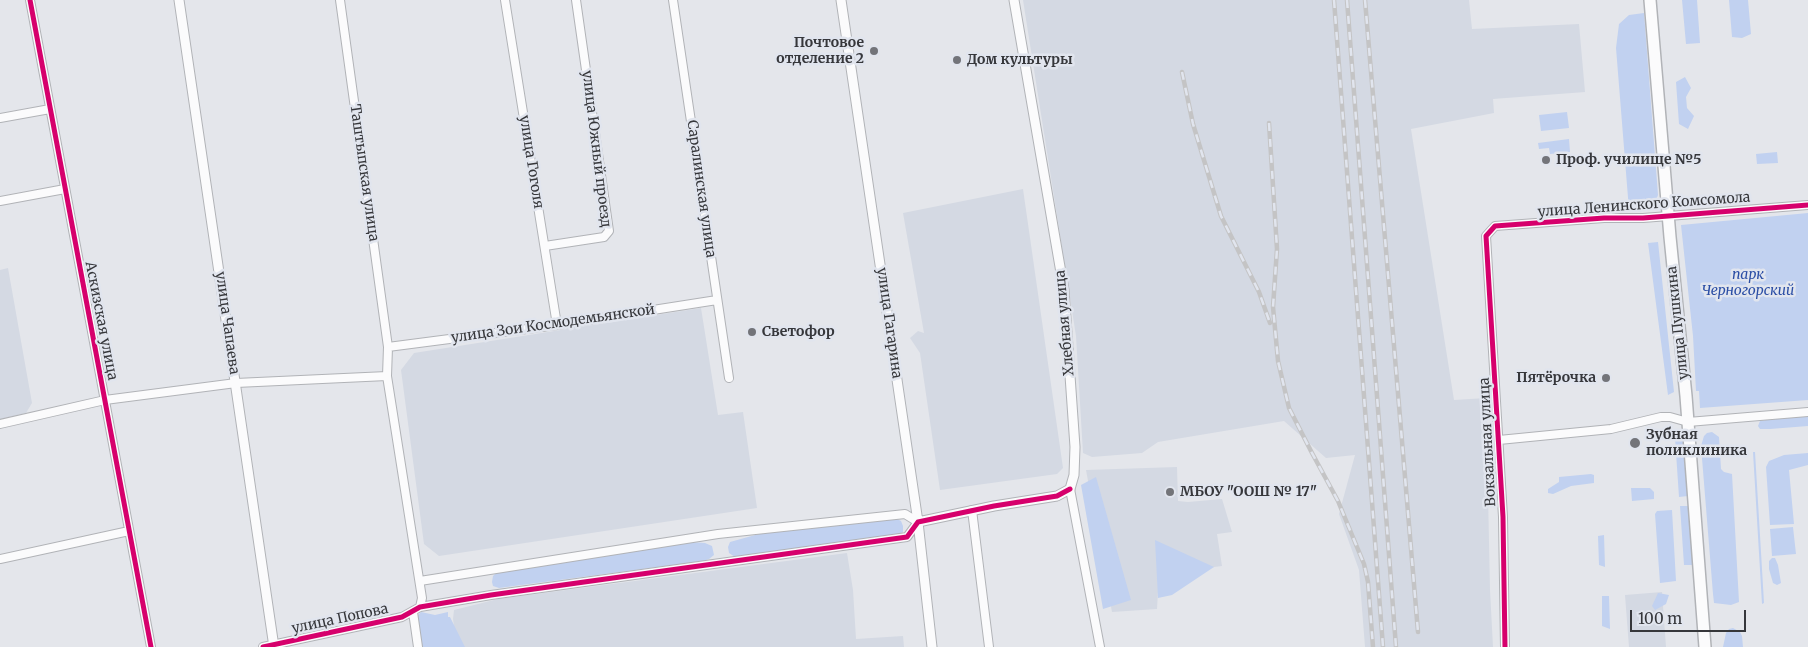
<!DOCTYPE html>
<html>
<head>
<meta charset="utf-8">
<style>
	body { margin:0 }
	#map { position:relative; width:1808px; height:647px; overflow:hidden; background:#e4e6eb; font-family:Merriweather,serif }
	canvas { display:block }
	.scale { position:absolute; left:1630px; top:610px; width:116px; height:22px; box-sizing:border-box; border:2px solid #36373b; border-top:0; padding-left:6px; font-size:15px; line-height:18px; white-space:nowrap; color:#36373b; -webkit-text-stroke:4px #e1e5ee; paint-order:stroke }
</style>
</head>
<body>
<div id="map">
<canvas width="1808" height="647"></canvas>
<div class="scale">100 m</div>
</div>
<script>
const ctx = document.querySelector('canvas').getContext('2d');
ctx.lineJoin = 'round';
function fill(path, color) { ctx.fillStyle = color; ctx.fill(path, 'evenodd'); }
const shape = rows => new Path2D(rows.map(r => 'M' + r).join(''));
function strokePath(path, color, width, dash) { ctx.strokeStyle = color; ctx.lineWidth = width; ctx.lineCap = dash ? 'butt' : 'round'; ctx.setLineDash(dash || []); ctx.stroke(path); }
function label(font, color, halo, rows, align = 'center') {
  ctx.font = font + ' Merriweather,serif'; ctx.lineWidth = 5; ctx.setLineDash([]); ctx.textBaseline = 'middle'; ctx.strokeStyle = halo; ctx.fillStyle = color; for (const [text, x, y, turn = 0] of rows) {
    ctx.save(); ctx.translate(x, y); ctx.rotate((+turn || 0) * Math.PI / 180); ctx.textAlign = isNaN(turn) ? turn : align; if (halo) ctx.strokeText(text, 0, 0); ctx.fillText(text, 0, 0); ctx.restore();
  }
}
const built = shape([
	[1023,0,1469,0,1472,29,1579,24,1585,92,1493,99,1494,113,1411,129,1454,400,1486,398,1490,590,1493,647,1365,647,1359,570,1339,514,1355,455,1326,458,1284,421,1158,442,1142,453,1092,457,1083,453,1076,336],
	[1023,189,1063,468,1057,474,940,490,920,353,910,338,918,331,924,333,903,213],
	[8,268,32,403,26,413,0,419,0,270],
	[701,308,718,415,743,412,757,508,439,556,424,544,401,370,414,353],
	[1177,467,1178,501,1188,502,1222,499,1232,532,1217,534,1222,566,1159,574,1157,609,1112,612,1086,470],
	[847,553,853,590,856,639,903,636,904,647,457,647,453,619,454,610,498,599],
	[1662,592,1666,647,1629,647,1625,595]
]);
const green = shape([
	[1682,0,1697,0,1700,43,1686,44],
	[1729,0,1748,0,1751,34,1742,38,1732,37],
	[1644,13,1658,195,1653,208,1639,212,1629,210,1616,48,1619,24,1629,15],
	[1685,77,1691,88,1686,97,1687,108,1694,116,1688,129,1679,124,1676,82],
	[1567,112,1569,128,1541,131,1539,115],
	[1569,139,1570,152,1550,154,1549,148,1539,149,1538,143],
	[1777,152,1778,163,1757,164,1756,154],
	[1808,213,1808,400,1700,408,1699,391,1696,391,1693,336,1681,225],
	[1658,242,1674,392,1668,395,1648,243],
	[1808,416,1808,426,1770,429,1760,429,1758,426,1760,421,1766,420],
	[1712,432,1719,437,1721,469,1724,472,1732,474,1739,602,1731,605,1714,603,1713,594,1701,446,1704,436,1707,433],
	[1684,437,1688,496,1679,497,1675,438],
	[1753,452,1755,452,1761,552,1764,603,1762,604],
	[1808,453,1808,465,1789,470,1794,524,1770,525,1766,467,1769,461,1784,455],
	[1591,474,1594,475,1594,483,1571,486,1553,494,1548,493,1548,489,1559,482,1559,477],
	[1096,477,1131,600,1103,609,1081,485],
	[1650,488,1654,492,1654,499,1632,501,1631,488],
	[1680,506,1689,506,1693,565,1684,565],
	[1672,510,1676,581,1660,583,1655,514,1657,511],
	[890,519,897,519,901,521,903,526,903,532,893,537,735,557,729,553,728,547,730,542,766,532],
	[1793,527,1796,554,1772,556,1770,529],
	[1604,535,1605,567,1599,565,1598,536],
	[1155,540,1214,567,1172,595,1158,598],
	[690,542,705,543,712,546,714,555,709,559,703,561,499,588,493,586,492,582,493,576,497,572],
	[1772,558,1775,558,1778,565,1781,583,1777,585,1773,583,1769,569,1769,561],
	[1658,593,1669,595,1666,604,1655,610,1652,606],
	[1602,596,1609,596,1610,629,1602,626],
	[421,612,435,615,448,612,448,617,450,617,465,647,416,647,416,617],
	[1733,628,1740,632,1742,636,1743,647,1723,647,1726,633,1729,629]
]);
const minor = shape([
	[30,0,151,647],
	[340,0,388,347,387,376,422,598,420,607],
	[505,0,557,325],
	[673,0,729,378],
	[0,118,50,109],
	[0,201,65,189],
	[545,246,604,237,609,231,576,0],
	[388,347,557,325,717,300],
	[0,424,105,400,236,383,387,376],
	[1499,440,1611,429,1661,417,1670,417,1688,422,1808,412],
	[1070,489,1100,647],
	[972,510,989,647],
	[0,559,129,531],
	[413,612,418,647],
	[263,647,402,617,420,607,491,595,907,537,918,522,905,514,718,534,420,581],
	[1505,647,1503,517,1486,236,1495,226,1604,218,1643,218,1808,205]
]);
const tertiary = shape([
	[179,0,274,647],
	[841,0,918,522,932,647],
	[918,522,994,506,1057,496,1070,489,1074,475,1075,447,1064,290,1014,0]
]);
const primary = shape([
	[1650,0,1670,237,1686,396,1705,647]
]);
const rail = shape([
	[1334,0,1383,647],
	[1347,0,1396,647],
	[1365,0,1418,632],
	[1182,72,1193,124,1221,216,1259,292,1270,323],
	[1269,123,1277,249,1273,307,1278,361,1289,408,1312,453,1338,501,1364,564,1368,582,1373,647]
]);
const cycleway = shape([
	[30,0,151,647],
	[263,647,402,617,420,607,491,595,907,537,918,522,994,506,1057,496,1070,489],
	[1505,647,1503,517,1486,236,1495,226,1604,218,1643,218,1808,205]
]);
const markers = [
	[874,51,5,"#737479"],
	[957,60,5,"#737479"],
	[1546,160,5,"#737479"],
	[752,332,5,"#737479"],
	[1606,378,5,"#737479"],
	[1635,443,6,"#737479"],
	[1170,492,5,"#737479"]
];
const poiNames = [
	["Почтовое",864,43,"right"],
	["отделение 2",864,59,"right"],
	["Дом культуры",967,60],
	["Проф. училище №5",1556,160],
	["Светофор",762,332],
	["Пятёрочка",1596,378,"right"],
	["Зубная",1646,435],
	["поликлиника",1646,451],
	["МБОУ \"ООШ № 17\"",1180,492]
];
const streetNames = [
	["улица Южный проезд",596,149,83],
	["улица Гоголя",531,162,81],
	["Таштыпская улица",364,173,82],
	["Саралинская улица",701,189,82],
	["улица Ленинского Комсомола",1644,205,-4],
	["Аскизская улица",101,321,79],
	["улица Чапаева",227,323,82],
	["улица Гагарина",889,323,82],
	["Хлебная улица",1065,323,-95],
	["улица Пушкина",1678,323,-96],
	["улица Зои Космодемьянской",553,324,-8],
	["Вокзальная улица",1488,442,-93],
	["улица Попова",340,619,-12]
];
const parkNames = [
	["парк",1748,275],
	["Черногорский",1748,291]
];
fill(built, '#d4d9e3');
fill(green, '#c1d1f0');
strokePath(minor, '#b1b3b7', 10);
strokePath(tertiary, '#b1b3b7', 11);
strokePath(primary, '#b1b3b7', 14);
strokePath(minor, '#fbfbfc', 8);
strokePath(tertiary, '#fbfbfc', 9);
strokePath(primary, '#fbfbfc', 11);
strokePath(rail, '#c4c4c5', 4.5);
strokePath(rail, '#e1e5ee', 2.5, [8]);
strokePath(cycleway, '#d6006c', 5);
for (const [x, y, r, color] of markers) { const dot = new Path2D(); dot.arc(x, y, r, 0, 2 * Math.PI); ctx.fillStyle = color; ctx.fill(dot); strokePath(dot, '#e1e5ee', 2); }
label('bold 14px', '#36373b', '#e1e5ee', poiNames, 'left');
label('14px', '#36373b', '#e1e5ee', streetNames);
label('italic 14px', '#2b4ea5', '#e1e5ee', parkNames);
</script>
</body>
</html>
